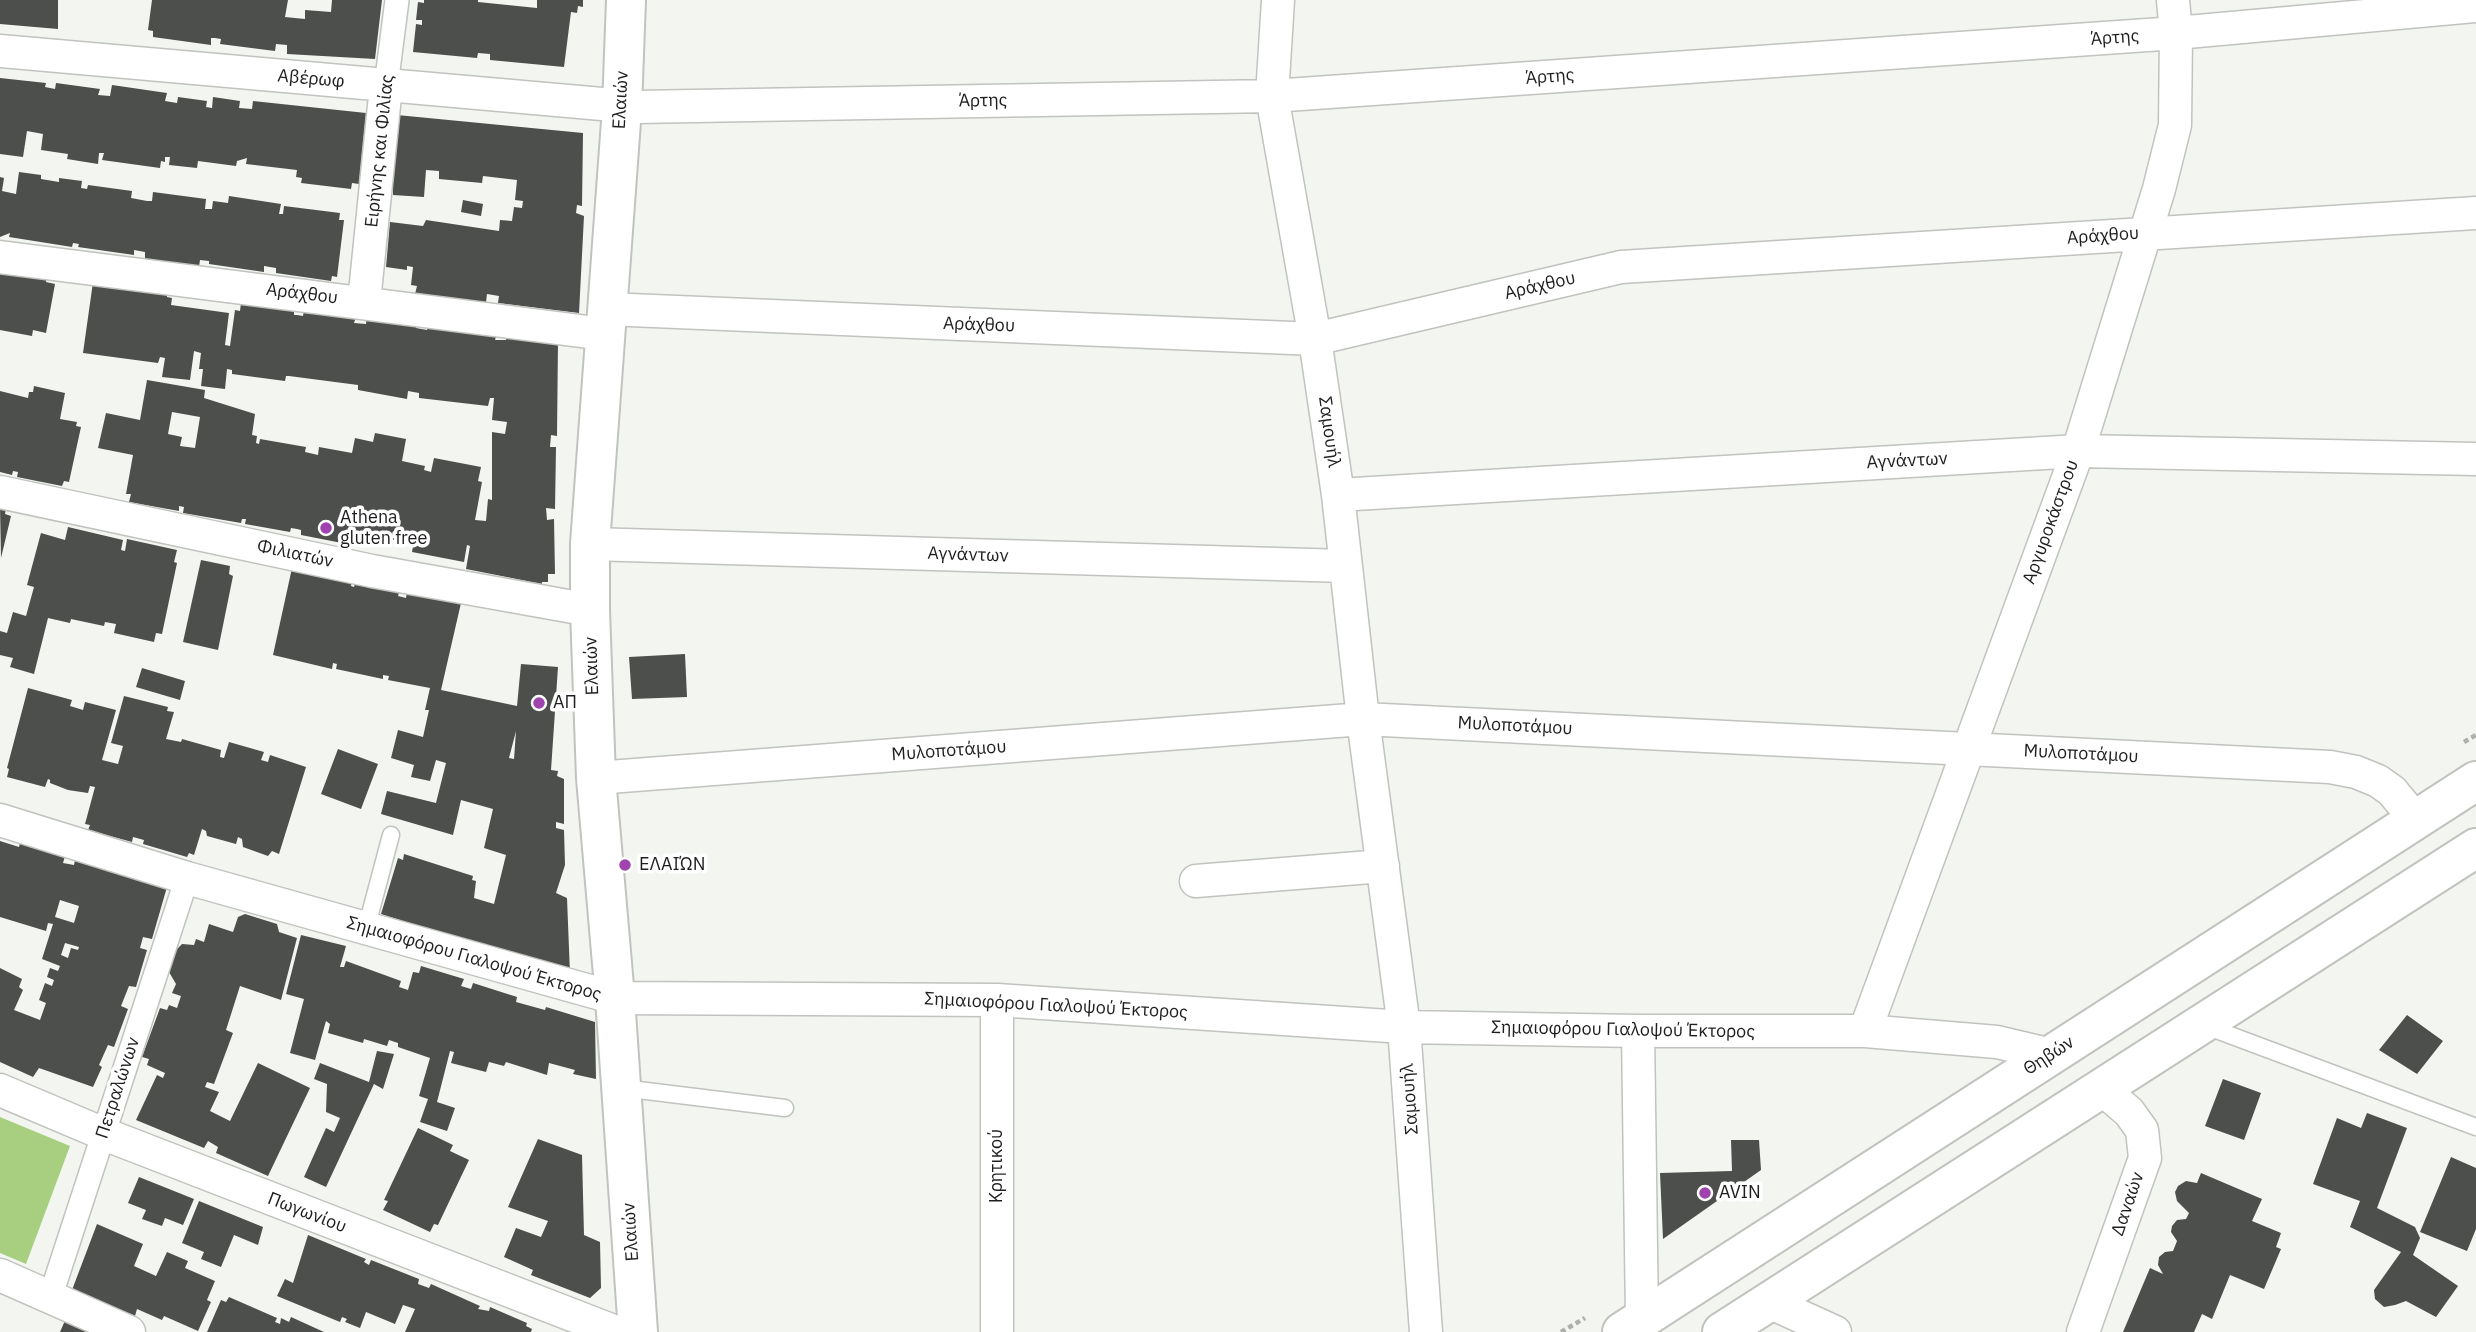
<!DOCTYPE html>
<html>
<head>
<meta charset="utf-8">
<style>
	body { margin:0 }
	canvas { display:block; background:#f2f5f0 }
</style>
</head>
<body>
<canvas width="2476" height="1332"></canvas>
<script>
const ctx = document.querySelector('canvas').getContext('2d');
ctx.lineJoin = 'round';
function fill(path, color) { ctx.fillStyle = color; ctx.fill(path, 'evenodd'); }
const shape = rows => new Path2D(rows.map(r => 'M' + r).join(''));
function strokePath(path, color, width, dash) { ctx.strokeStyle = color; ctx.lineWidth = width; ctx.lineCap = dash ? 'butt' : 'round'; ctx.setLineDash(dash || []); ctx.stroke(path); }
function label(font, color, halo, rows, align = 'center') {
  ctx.font = font + ' "IBM Plex Sans",sans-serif'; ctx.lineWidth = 7; ctx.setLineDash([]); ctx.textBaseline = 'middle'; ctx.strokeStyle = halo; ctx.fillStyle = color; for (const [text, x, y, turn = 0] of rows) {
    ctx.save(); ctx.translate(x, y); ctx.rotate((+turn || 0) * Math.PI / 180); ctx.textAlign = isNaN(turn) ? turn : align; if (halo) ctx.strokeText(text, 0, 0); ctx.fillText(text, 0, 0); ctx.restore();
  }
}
const green = shape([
	[0,1117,70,1146,26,1264,0,1253]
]);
const building = shape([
	[0,0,58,0,58,29,0,24],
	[152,0,288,0,285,17,305,19,305,10,331,12,332,0,382,0,375,59,287,54,287,45,276,44,275,51,220,44,221,39,215,38,211,38,211,45,153,37,153,31,148,30],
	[424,0,478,0,478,2,537,8,537,0,583,0,583,7,578,6,577,13,571,12,564,67,490,60,490,54,478,53,477,58,413,52,416,24,422,25,422,20,416,20,418,2,424,3],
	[0,78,46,83,45,87,55,89,56,83,100,89,98,95,110,96,112,85,167,93,165,101,177,103,178,97,207,101,206,107,212,108,213,97,240,101,239,108,252,109,253,101,366,113,359,184,352,183,351,189,301,183,302,178,296,177,297,170,246,164,247,158,237,161,236,166,198,161,197,168,169,165,170,157,165,157,165,162,161,161,160,168,102,160,104,153,99,153,98,164,67,159,68,154,41,150,43,134,27,131,23,157,0,154],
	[397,115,583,133,582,206,577,205,576,213,584,216,579,313,498,303,499,296,487,294,486,302,415,294,417,286,411,285,413,267,407,266,407,270,386,267,390,222,423,226,426,220,499,231,500,220,512,221,514,207,522,208,523,201,515,200,517,180,483,176,482,183,439,179,439,171,426,170,424,197,393,195,393,190,390,189],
	[19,172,41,175,41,179,59,182,59,178,82,181,81,188,87,189,88,185,132,191,131,198,147,201,152,201,153,192,206,199,205,209,212,209,213,201,228,203,229,196,281,204,279,214,283,214,284,206,340,213,339,220,344,220,337,277,332,276,331,281,276,273,276,268,264,266,264,272,209,264,209,261,200,260,199,267,145,259,145,252,134,250,134,255,78,247,79,244,73,243,72,247,9,237,10,233,0,237,0,177,4,178,2,191,16,194],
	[463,200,483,204,481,216,461,212],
	[3,268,47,275,46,282,55,284,46,333,33,330,32,336,0,330,0,273,2,273],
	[93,282,167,292,167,297,172,298,171,305,229,313,225,345,230,346,235,310,240,311,241,303,294,310,294,315,297,315,303,316,304,310,356,317,354,323,366,324,367,315,417,323,416,328,427,330,428,324,497,334,495,340,506,340,507,335,558,341,557,436,551,435,550,447,556,447,555,509,546,508,547,520,554,519,555,574,548,574,548,582,542,582,542,584,466,569,470,546,467,545,464,562,412,552,415,535,412,534,411,543,378,537,377,544,370,543,365,547,358,545,355,540,348,538,347,544,301,535,301,530,297,529,291,528,290,532,245,524,246,519,242,519,241,523,183,513,184,507,179,506,179,511,129,502,131,494,126,494,133,455,98,448,106,413,140,420,147,380,205,390,204,398,255,414,252,435,257,436,256,443,259,444,260,439,306,447,305,452,318,455,319,447,352,453,355,438,373,442,375,433,406,439,402,461,425,466,424,470,431,472,434,458,481,467,478,481,482,482,475,520,486,521,488,499,492,500,492,432,505,434,507,422,492,420,494,398,490,398,488,406,419,398,419,393,408,391,407,399,358,390,358,385,289,376,286,376,285,381,232,374,232,370,227,369,225,389,201,386,203,369,199,369,201,353,194,351,190,380,162,377,165,358,160,357,158,363,83,353],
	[172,412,200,417,195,448,180,446,182,437,168,434],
	[34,386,65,393,60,419,77,422,76,426,81,427,69,482,64,481,62,486,17,477,18,472,13,471,12,475,0,472,0,391,28,398,29,392,33,392],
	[0,506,6,508,5,514,11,516,1,558],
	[68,527,123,540,121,550,125,551,127,539,177,550,174,562,177,563,162,634,156,633,154,642,114,633,116,624,105,622,104,626,71,619,70,623,48,618,34,674,10,667,13,658,0,655,0,631,7,633,13,612,26,616,34,587,27,585,41,533,65,540],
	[201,560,230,566,229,574,233,576,218,650,183,642],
	[292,568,352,581,351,586,354,587,356,580,400,589,398,596,406,598,407,591,461,603,441,690,517,706,521,664,558,667,551,770,558,771,557,776,564,779,564,824,556,822,556,828,564,830,565,865,556,893,567,898,570,974,399,922,400,920,381,914,398,858,403,860,404,854,473,876,472,880,476,881,474,898,494,904,506,855,484,848,493,809,461,800,453,835,381,814,387,791,436,803,446,763,436,760,430,781,411,777,414,765,391,758,398,730,423,737,429,710,425,710,430,688,388,680,389,676,383,675,383,679,336,669,337,664,333,663,332,669,273,655],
	[516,731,514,759,509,758],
	[685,654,687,697,632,699,629,657],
	[142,668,185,681,180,700,136,687],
	[28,688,72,700,70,706,83,710,85,702,116,710,102,760,118,764,123,746,111,743,124,696,168,707,167,711,174,712,166,739,181,742,182,739,221,750,220,757,224,758,229,742,264,752,261,760,268,762,270,755,306,767,279,854,272,851,268,856,243,847,242,839,238,837,236,844,207,836,206,831,202,829,194,855,189,853,187,857,143,844,144,840,133,837,132,842,88,830,90,825,85,824,95,787,90,786,88,793,68,790,50,783,50,780,48,779,45,787,7,777,9,769,7,768],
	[338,749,378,764,361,809,321,794],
	[0,841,19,847,20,843,65,856,63,863,74,865,75,860,167,887,152,939,143,937,140,948,147,950,136,987,129,986,121,1006,128,1009,114,1047,108,1045,99,1065,102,1067,93,1087,39,1068,33,1077,0,1062,0,968,22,979,19,987,23,990,14,1010,40,1020,46,1003,39,1000,45,983,52,986,54,980,47,977,50,968,58,971,60,966,42,959,53,924,48,923,46,931,0,917],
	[60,900,79,906,74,923,55,917],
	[65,943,79,947,78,950,71,948,68,958,61,955],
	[245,914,277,924,279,932,297,938,281,1000,240,986,226,1030,233,1033,214,1084,207,1082,205,1087,219,1092,210,1111,230,1121,258,1063,310,1088,268,1176,216,1153,218,1147,208,1141,204,1148,136,1120,157,1075,163,1078,165,1073,147,1065,149,1059,142,1057,160,1008,167,1010,169,1005,177,1008,181,996,172,993,176,984,169,972,172,954,182,944,194,945,196,939,204,942,209,924,233,932,238,917],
	[301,935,346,946,340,967,344,967,346,961,401,981,399,987,408,990,413,972,419,973,421,966,464,979,461,986,471,989,473,983,517,997,516,1002,545,1010,546,1007,595,1022,596,1079,573,1074,575,1070,549,1063,547,1075,506,1062,504,1066,489,1062,486,1072,451,1063,454,1052,450,1051,437,1102,455,1108,447,1131,420,1122,428,1099,419,1096,430,1058,398,1047,398,1043,389,1040,387,1046,364,1039,363,1043,328,1033,330,1024,326,1021,315,1060,290,1053,304,999,286,994],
	[2407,1015,2443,1041,2417,1074,2379,1050],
	[377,1051,394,1054,383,1089,374,1084,326,1187,304,1177,326,1128,334,1132,340,1118,326,1112,327,1084,314,1079,320,1063,369,1082],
	[2223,1079,2261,1093,2244,1140,2205,1126],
	[2367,1113,2407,1128,2377,1208,2415,1227,2420,1238,2413,1255,2458,1286,2436,1317,2406,1301,2395,1305,2384,1307,2375,1299,2374,1290,2401,1252,2350,1227,2360,1201,2313,1184,2337,1118,2361,1128],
	[418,1128,453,1145,450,1151,469,1160,438,1225,434,1224,430,1232,383,1210,388,1201,384,1200],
	[538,1139,582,1155,584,1235,600,1242,601,1288,590,1298,531,1275,533,1270,504,1257,516,1228,541,1237,548,1221,508,1207],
	[1731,1140,1759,1140,1761,1170,1663,1239,1660,1173,1732,1171],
	[2451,1157,2476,1168,2476,1229,2467,1251,2420,1232],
	[2201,1173,2262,1199,2252,1221,2281,1233,2276,1247,2281,1249,2264,1289,2230,1275,2212,1319,2202,1314,2194,1332,2123,1332,2150,1268,2163,1274,2158,1265,2159,1257,2165,1252,2173,1251,2177,1241,2171,1232,2172,1226,2177,1220,2186,1219,2189,1213,2177,1201,2175,1192,2178,1186,2186,1181,2197,1183],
	[139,1177,194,1199,183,1225,165,1218,162,1226,142,1219,146,1210,128,1203],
	[199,1201,263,1227,258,1245,234,1235,221,1267,201,1259,204,1252,182,1243],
	[97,1224,143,1244,134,1266,156,1276,167,1252,188,1261,185,1268,215,1281,207,1300,211,1302,198,1331,164,1316,162,1320,137,1309,135,1316,72,1290],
	[308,1235,366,1259,364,1262,369,1265,371,1260,419,1279,418,1284,429,1288,431,1284,480,1306,478,1309,489,1311,490,1307,527,1323,526,1326,532,1329,531,1332,405,1332,415,1309,403,1305,395,1324,366,1312,360,1328,345,1322,347,1319,342,1317,340,1322,277,1296,285,1279,293,1283],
	[229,1297,277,1318,275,1322,280,1324,281,1318,289,1322,291,1317,324,1332,207,1332,221,1300,226,1302],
	[67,1316,102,1332,60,1332]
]);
const path = shape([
	[2464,742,2476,735],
	[1561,1332,1585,1318]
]);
const service = shape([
	[366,929,391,835],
	[2203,1025,2476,1127],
	[622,1088,785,1108]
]);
const pedestrian = shape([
	[386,86,397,0],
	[50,1298,187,878]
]);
const minor = shape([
	[1278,0,1272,96,1315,339,1338,495,1363,719,1404,1027,1426,1332],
	[0,51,636,107,1272,96,2176,33,2476,6],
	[0,257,604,334],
	[364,302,386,86],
	[606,309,1315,339,1621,267,2476,213],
	[0,492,372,571,590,610],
	[1338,495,2078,451,2476,459],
	[590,544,1345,566],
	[596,778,1363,719,2330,767,2356,772,2378,781,2392,791,2416,820],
	[0,820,187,878,615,998,997,1000,1404,1027,1638,1031,1865,1031,1997,1042,2052,1055],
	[1196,881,1383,866],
	[1638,1031,1642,1319],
	[1865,1031,2078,451,2159,189,2175,125,2176,33,2173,0],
	[0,1090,104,1134,616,1332],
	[0,1275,129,1332],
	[1769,1302,1835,1332],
	[997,1332,997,1000],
	[2083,1332,2145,1158,2142,1130,2129,1112,2102,1089]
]);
const tertiary = shape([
	[626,0,622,108,590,544,590,610,596,778,615,998,638,1332]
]);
const secondary = shape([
	[1622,1332,2476,781],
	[1722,1332,2476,848]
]);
const markers = [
	[326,528,7,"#9f44ae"],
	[539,703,7,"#9f44ae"],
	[625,865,7,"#9f44ae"],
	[1705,1193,7,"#9f44ae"]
];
const streetNames = [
	["Άρτης",2115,38,-4],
	["Άρτης",1550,77,-4],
	["Αβέρωφ",311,79,5],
	["Ελαιών",621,100,-87],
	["Άρτης",983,101,-1],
	["Ειρήνης και Φιλίας",380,151,-84],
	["Αράχθου",2103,236,-4],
	["Αράχθου",1540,286,-13],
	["Αράχθου",302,294,7],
	["Αράχθου",979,325,2],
	["Σαμουήλ",1329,432,82],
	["Αγνάντων",1907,461,-3],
	["Αργυροκάστρου",2051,522,-70],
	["Φιλιατών",295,554,12],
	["Αγνάντων",968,555,2],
	["Ελαιών",592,666,-92],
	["Μυλοποτάμου",1515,726,3],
	["Μυλοποτάμου",949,751,-4],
	["Μυλοποτάμου",2081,754,3],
	["Σημαιοφόρου Γιαλοψού Έκτορος",474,959,16],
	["Σημαιοφόρου Γιαλοψού Έκτορος",1056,1006,3],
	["Σημαιοφόρου Γιαλοψού Έκτορος",1623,1030,1],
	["Θηβών",2049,1056,-33],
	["Πετραλώνων",118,1088,-72],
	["Σαμουήλ",1410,1099,-94],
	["Κρητικού",997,1166,-90],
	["Δαναών",2128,1204,-71],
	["Πωγωνίου",307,1213,21],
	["Ελαιών",631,1232,-94]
];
const poiNames = [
	["Athena",340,518],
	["gluten free",340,539],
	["ΑΠ",553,703],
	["ΕΛΑΙΏΝ",639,865],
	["AVIN",1719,1193]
];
fill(green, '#a8cf80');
fill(building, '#4d4f4c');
strokePath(service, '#c1c3bf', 19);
strokePath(pedestrian, '#c1c3bf', 26);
strokePath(minor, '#c1c3bf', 35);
strokePath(tertiary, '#c1c3bf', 42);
strokePath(secondary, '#c1c3bf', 42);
strokePath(path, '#aeb0ad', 4.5, [5, 3.5]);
strokePath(service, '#fff', 16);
strokePath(pedestrian, '#fff', 23);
strokePath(minor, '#fff', 32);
strokePath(tertiary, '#fff', 38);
strokePath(secondary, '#fff', 38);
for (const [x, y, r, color] of markers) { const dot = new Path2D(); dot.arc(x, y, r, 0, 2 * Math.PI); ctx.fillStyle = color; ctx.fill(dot); strokePath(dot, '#fff', 2.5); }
label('18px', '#1d1e1d', '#fff', streetNames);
label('18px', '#1d1e1d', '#fff', poiNames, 'left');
</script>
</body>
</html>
